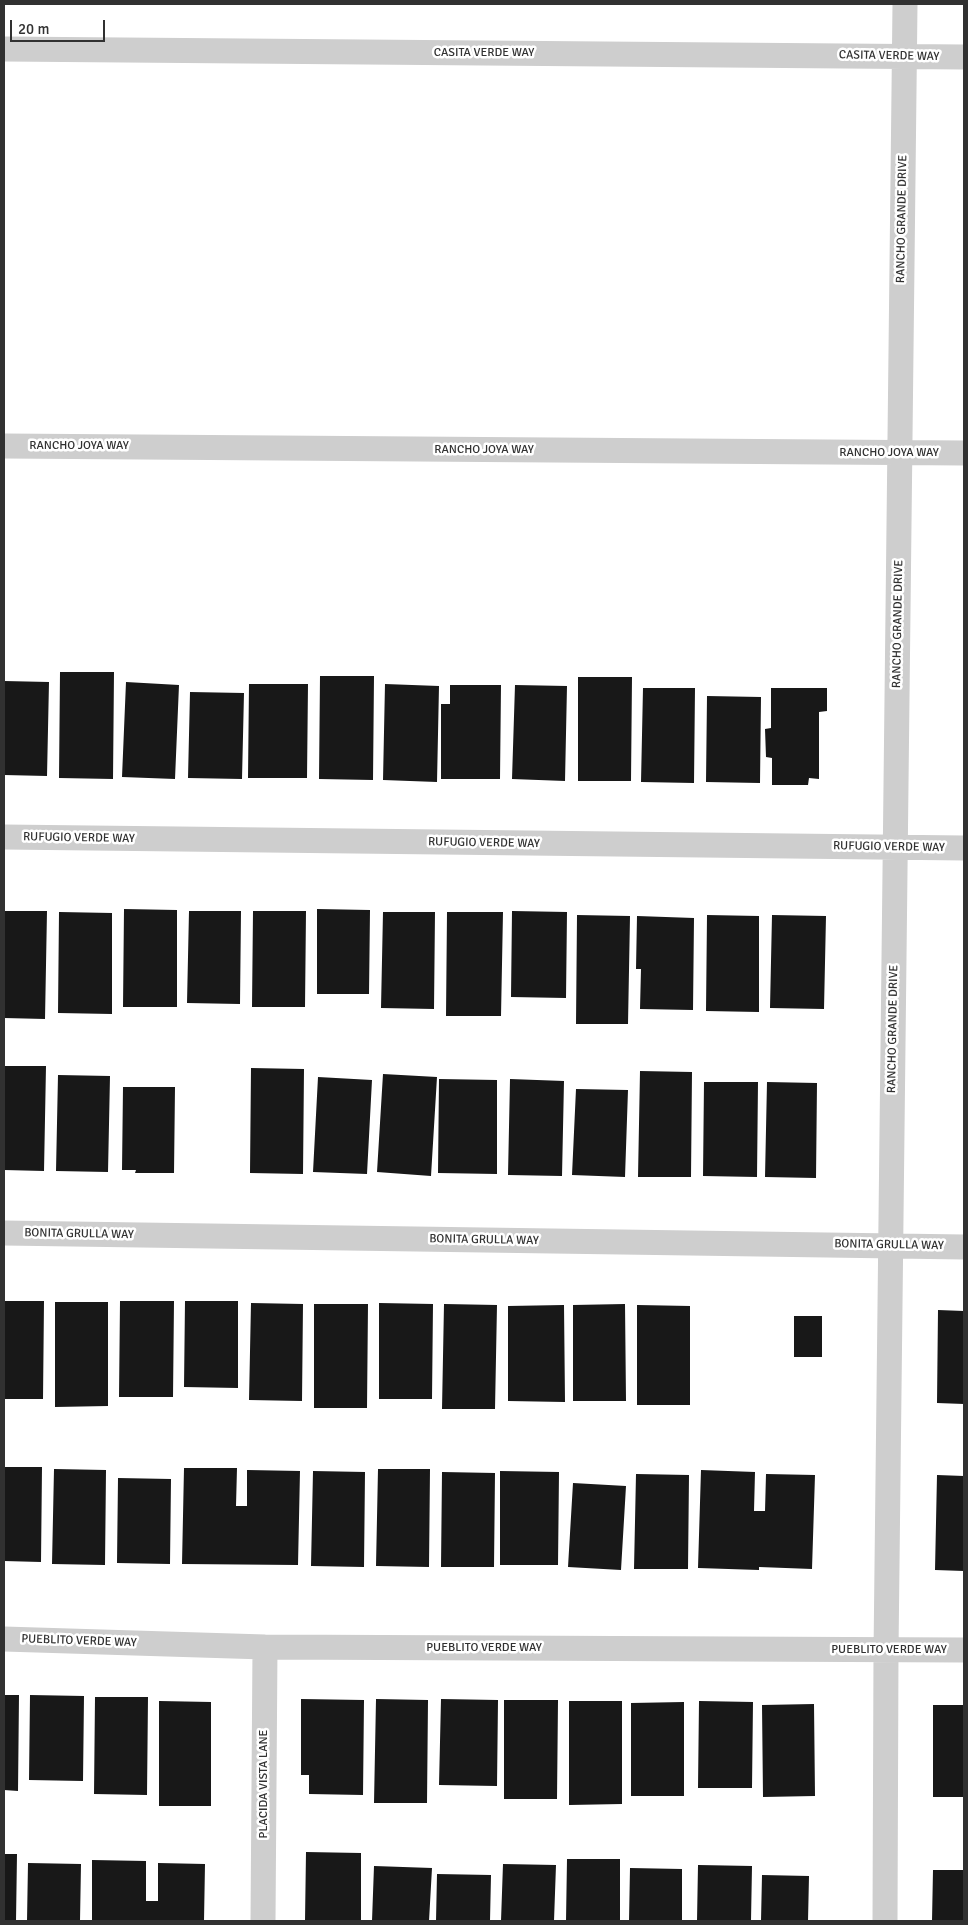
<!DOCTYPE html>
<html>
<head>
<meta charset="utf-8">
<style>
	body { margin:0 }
	#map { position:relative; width:968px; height:1925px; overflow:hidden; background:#fff; font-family:Signika,sans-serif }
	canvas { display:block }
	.frame { position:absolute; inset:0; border:5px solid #313131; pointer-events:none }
	.scale { position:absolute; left:10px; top:20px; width:95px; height:22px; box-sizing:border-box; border:2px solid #313131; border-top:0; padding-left:6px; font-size:15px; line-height:18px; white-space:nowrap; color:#313131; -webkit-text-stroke:4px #fff; paint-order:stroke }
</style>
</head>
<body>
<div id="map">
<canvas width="968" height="1925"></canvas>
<div class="frame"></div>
<div class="scale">20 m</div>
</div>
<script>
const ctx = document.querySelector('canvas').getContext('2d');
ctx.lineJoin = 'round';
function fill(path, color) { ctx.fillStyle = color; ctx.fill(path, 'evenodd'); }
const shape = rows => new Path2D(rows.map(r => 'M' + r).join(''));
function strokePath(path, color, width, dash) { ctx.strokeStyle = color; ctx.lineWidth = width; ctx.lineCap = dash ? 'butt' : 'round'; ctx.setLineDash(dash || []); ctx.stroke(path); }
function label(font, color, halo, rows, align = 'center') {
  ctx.font = font + ' Signika,sans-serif'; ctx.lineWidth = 5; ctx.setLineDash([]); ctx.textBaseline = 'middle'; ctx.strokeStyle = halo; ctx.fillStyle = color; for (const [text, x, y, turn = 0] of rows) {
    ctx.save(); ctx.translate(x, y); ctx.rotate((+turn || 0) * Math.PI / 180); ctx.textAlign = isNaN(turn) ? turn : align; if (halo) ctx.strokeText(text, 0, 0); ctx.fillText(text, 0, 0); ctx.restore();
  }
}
const building = shape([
	[60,672,114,672,113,779,59,778],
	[320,676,374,676,373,780,319,779],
	[578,677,632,677,631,781,578,781],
	[4,681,49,682,47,776,4,775],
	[126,682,179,685,175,779,122,777],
	[249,684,308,684,307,778,248,778],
	[385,684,439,686,437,782,383,780],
	[450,685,501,685,500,779,441,779,441,704,450,704],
	[515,685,567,686,565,781,512,779],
	[643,688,695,688,694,783,641,782],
	[771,688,827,688,827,711,819,712,819,779,809,778,808,785,772,785,772,758,766,757,765,729,771,728],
	[190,692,244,693,242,779,188,778],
	[707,696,761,697,760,783,706,782],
	[124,909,177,910,177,1007,123,1007],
	[317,909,370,910,369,994,317,994],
	[4,911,47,911,45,1019,4,1018],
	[189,911,241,911,240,1004,187,1003],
	[253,911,306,911,305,1007,252,1007],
	[512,911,567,912,566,998,511,997],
	[59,912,112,913,112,1014,58,1013],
	[383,912,435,912,434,1009,381,1008],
	[447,912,503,912,501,1016,446,1016],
	[577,915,630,916,628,1024,576,1024],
	[707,915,759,916,759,1012,706,1011],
	[772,915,826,916,824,1009,770,1008],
	[637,916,694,918,693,1010,640,1009,641,969,636,969],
	[4,1066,46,1066,44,1171,4,1170],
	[251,1068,304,1069,303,1174,250,1173],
	[640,1071,692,1072,691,1177,638,1177],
	[383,1074,437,1077,431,1176,377,1172],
	[58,1075,110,1076,108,1172,56,1171],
	[318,1077,372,1080,367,1174,313,1172],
	[439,1079,497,1080,497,1174,438,1173],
	[510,1079,564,1081,562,1176,508,1175],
	[704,1082,758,1082,757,1177,703,1176],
	[767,1082,817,1083,816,1178,765,1177],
	[123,1087,175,1087,174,1173,135,1173,136,1170,122,1170],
	[576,1089,628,1090,625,1177,572,1175],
	[4,1301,44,1301,43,1399,4,1399],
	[120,1301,174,1301,173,1397,119,1397],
	[185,1301,238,1301,238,1388,184,1387],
	[55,1302,108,1302,108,1406,55,1407],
	[251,1303,303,1304,302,1401,249,1400],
	[379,1303,433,1304,432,1399,379,1399],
	[314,1304,368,1304,367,1408,314,1408],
	[444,1304,497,1305,495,1409,442,1409],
	[625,1304,626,1401,573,1401,573,1305],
	[564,1305,565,1402,508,1401,508,1306],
	[637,1305,690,1306,690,1405,637,1405],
	[938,1310,964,1311,964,1404,937,1403],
	[794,1316,822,1316,822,1357,794,1357],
	[4,1467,42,1467,41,1562,4,1561],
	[184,1468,237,1468,236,1506,247,1506,247,1470,300,1471,298,1565,182,1564],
	[54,1469,106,1470,105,1565,52,1564],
	[378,1469,430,1469,429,1567,376,1566],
	[701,1470,755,1472,754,1511,765,1511,766,1474,815,1475,812,1569,759,1567,759,1570,698,1568],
	[313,1471,365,1472,364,1567,311,1566],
	[500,1471,559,1472,558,1565,500,1565],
	[442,1472,495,1473,494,1567,441,1567],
	[636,1474,689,1475,688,1569,634,1569],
	[937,1475,964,1476,964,1571,935,1570],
	[118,1478,171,1479,170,1564,117,1563],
	[573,1483,626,1486,621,1570,568,1567],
	[4,1695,19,1695,18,1791,4,1790],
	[30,1695,84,1696,83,1781,29,1780],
	[95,1697,148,1697,147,1795,94,1794],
	[301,1699,364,1700,363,1795,309,1794,309,1775,301,1775],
	[376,1699,428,1700,427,1803,374,1803],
	[441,1699,498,1700,497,1786,439,1785],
	[504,1700,558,1700,557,1799,504,1799],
	[159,1701,211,1702,211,1806,159,1806],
	[569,1701,622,1701,622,1804,569,1805],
	[699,1701,753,1702,752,1788,698,1788],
	[684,1702,684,1796,631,1796,631,1703],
	[814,1704,815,1796,763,1797,762,1705],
	[933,1705,964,1705,964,1797,933,1797],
	[306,1852,361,1853,361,1921,305,1921],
	[4,1854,17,1854,16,1921,4,1921],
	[567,1859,620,1859,620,1921,566,1921],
	[92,1860,146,1861,146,1901,158,1901,158,1863,205,1864,204,1921,92,1921],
	[28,1863,81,1864,80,1921,27,1921],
	[503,1864,556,1865,554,1921,501,1921],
	[698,1865,752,1866,751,1921,697,1921],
	[374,1866,432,1868,429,1921,372,1921],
	[630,1868,682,1869,682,1921,629,1921],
	[933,1870,964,1870,964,1921,932,1921],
	[437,1874,491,1875,490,1921,436,1921],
	[762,1875,809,1876,808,1921,761,1921]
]);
const minor = shape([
	[4,49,964,57],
	[4,446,964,453],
	[4,837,964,848],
	[4,1233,964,1247],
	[4,1639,265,1647,964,1650],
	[263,1921,265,1647],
	[885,1921,886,1651,905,4]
]);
const streetNames = [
	["CASITA VERDE WAY",484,53],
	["CASITA VERDE WAY",889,56,1],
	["RANCHO GRANDE DRIVE",902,219,-89],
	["RANCHO JOYA WAY",79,446],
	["RANCHO JOYA WAY",484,450],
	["RANCHO JOYA WAY",889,453],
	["RANCHO GRANDE DRIVE",898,624,-89],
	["RUFUGIO VERDE WAY",79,838,1],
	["RUFUGIO VERDE WAY",484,843,1],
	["RUFUGIO VERDE WAY",889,847,1],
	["RANCHO GRANDE DRIVE",893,1029,-89],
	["BONITA GRULLA WAY",79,1234,1],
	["BONITA GRULLA WAY",484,1240,1],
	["BONITA GRULLA WAY",889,1245,1],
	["PUEBLITO VERDE WAY",79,1641,2],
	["PUEBLITO VERDE WAY",484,1648],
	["PUEBLITO VERDE WAY",889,1650],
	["PLACIDA VISTA LANE",264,1784,-90]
];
fill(building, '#181818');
strokePath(minor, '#cecece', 25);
label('12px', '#313131', '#fff', streetNames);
</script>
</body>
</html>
